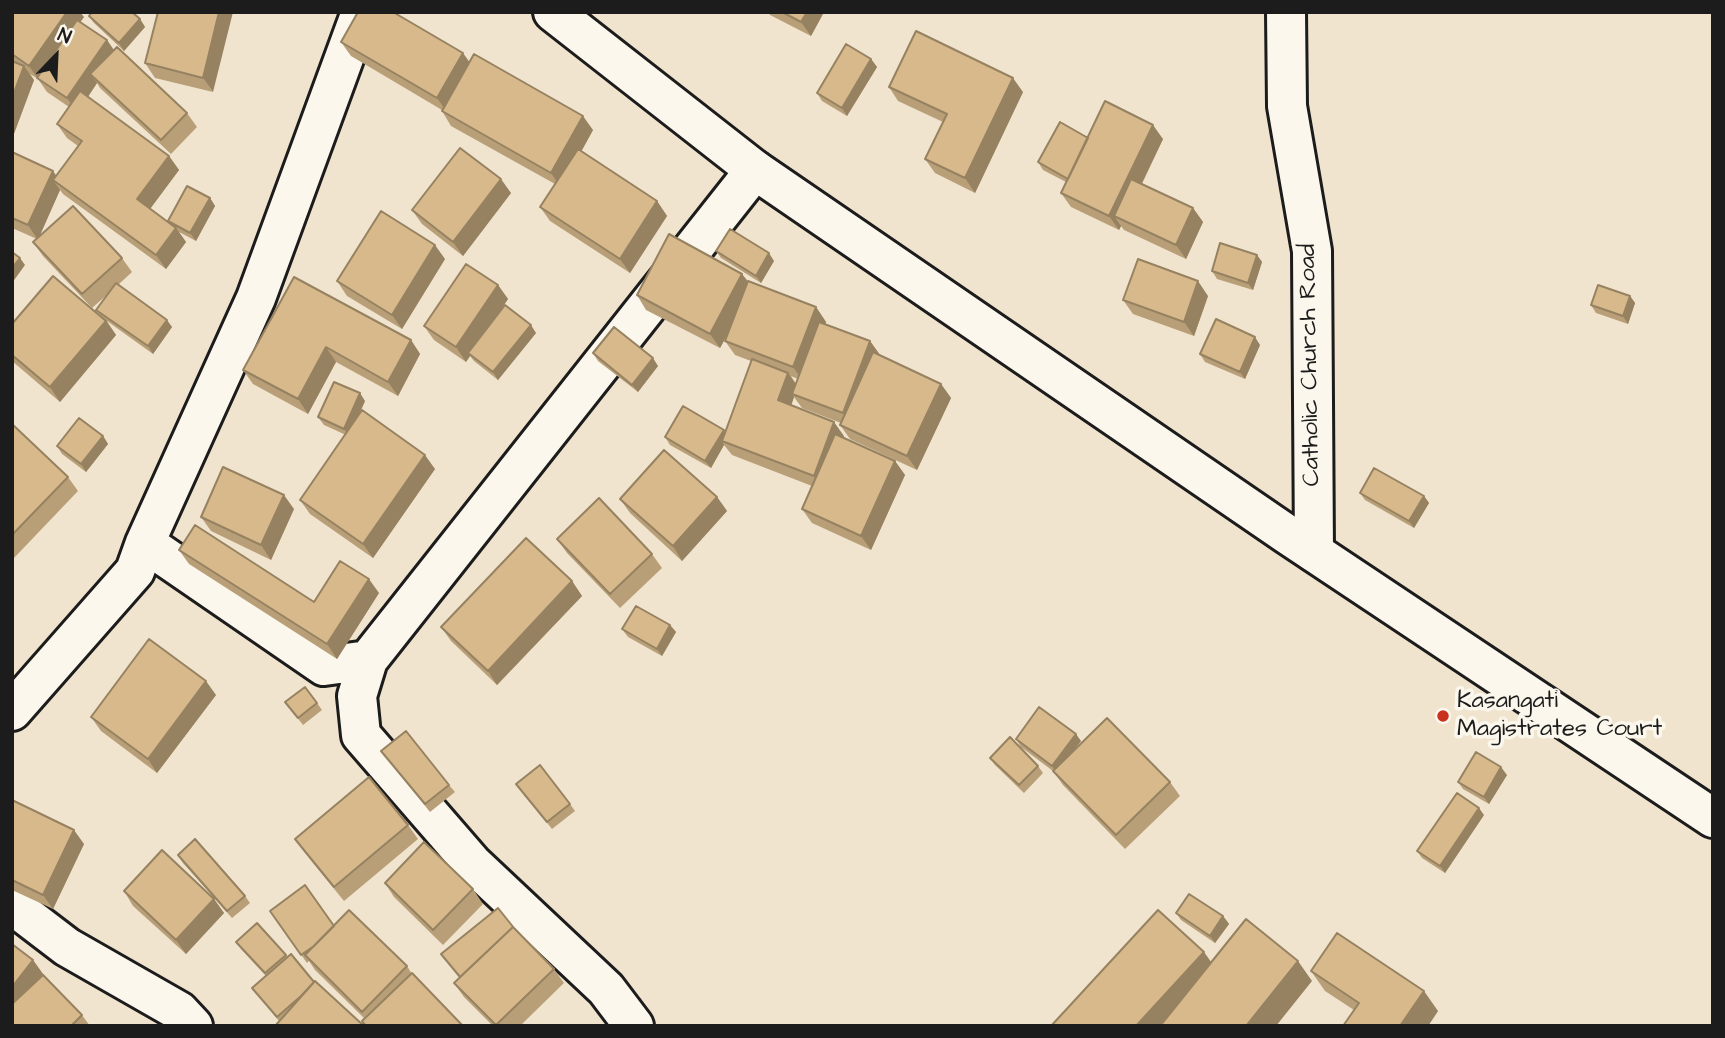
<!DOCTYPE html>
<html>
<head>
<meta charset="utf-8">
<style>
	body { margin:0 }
	#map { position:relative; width:1725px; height:1038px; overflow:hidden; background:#f0e4cf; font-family:"Architects Daughter",sans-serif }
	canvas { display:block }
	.frame { position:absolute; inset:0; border:14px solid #1c1c1c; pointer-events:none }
	.north { position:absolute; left:21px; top:21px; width:70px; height:70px; -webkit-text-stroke:5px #fbf7ec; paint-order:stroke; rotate:23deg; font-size:19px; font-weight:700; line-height:28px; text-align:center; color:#1c1c1c }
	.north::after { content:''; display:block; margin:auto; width:24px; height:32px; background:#1c1c1c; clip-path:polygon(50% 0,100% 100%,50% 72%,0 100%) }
</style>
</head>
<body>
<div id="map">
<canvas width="1725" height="1038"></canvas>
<div class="frame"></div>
<div class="north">N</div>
</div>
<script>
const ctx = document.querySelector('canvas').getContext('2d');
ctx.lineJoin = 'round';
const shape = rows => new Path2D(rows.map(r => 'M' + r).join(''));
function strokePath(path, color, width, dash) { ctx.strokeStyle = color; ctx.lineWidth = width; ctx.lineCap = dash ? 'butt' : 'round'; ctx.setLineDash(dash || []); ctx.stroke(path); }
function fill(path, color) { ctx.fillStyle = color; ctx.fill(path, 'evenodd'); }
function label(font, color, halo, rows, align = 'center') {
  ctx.font = font + ' "Architects Daughter",sans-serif'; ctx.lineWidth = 7; ctx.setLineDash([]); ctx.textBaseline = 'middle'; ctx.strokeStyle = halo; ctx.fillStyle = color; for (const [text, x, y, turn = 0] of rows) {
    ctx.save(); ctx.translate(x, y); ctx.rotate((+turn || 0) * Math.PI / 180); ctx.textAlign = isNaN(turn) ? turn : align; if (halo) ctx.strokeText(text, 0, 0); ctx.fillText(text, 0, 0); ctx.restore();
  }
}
const street = shape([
	[1286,12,1287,106,1312,251,1314,552],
	[145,543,324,666,368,660],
	[12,711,135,571,145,543,256,298,361,12],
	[12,905,67,947,179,1011,193,1026],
	[634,1026,606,989,472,863,361,735,357,696,368,660,755,170]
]);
const secondary = shape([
	[553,12,755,170,1288,535,1713,818]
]);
const wall = shape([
	[12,12,84,17,80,22,107,40,114,50,187,113,197,127,171,154,100,88,97,83,88,97,169,156,179,170,150,209,168,222,210,198,215,206,196,241,179,232,186,242,166,269,63,194,60,190,39,236,122,258,132,272,118,285,172,327,153,354,107,321,116,335,60,402,12,361,12,324,100,315,96,310,108,294,92,308,43,256,33,242,37,239,12,228,12,152,56,176,78,146,67,138,57,124,69,107,47,92,38,79,30,74,34,80,12,139],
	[158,12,213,92,155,78,145,63],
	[768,12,824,12,811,36,770,15],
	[89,16,140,19,145,27,124,51,94,23],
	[341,42,469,62,593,130,581,152,657,201,667,216,630,273,550,221,540,207,555,184,451,126,442,111,442,110,351,56],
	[871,59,877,67,847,116,822,101,817,93],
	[889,87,1023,92,975,193,935,173,925,159,943,122,898,101],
	[1088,138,1163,139,1142,184,1193,208,1203,222,1186,259,1124,230,1121,226,1119,230,1071,207,1061,193,1066,182,1043,170,1038,162],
	[511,193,463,256,422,224,412,210],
	[716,251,774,261,761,283,721,258],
	[1257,255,1262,262,1253,290,1217,279,1212,271],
	[445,259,402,329,347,296,337,281],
	[742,274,748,281,816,307,826,322,825,324,870,341,880,355,941,384,951,398,917,470,850,439,840,425,841,423,802,408,794,397,791,405,844,436,843,438,895,461,905,475,871,550,812,523,802,509,812,486,732,455,724,445,711,468,670,445,665,437,725,432,751,361,735,355,725,341,729,332,720,348,646,310,637,295],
	[791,376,798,379,796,384],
	[294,277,411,340,420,354,398,396,336,362,308,414,253,384,243,370],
	[498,285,508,299,493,321,536,333,498,380,474,361,470,356,466,362,434,340,424,326],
	[1208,296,1194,336,1133,314,1123,300],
	[1630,296,1635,303,1628,324,1596,313,1591,305],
	[1260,345,1245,379,1205,362,1200,354],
	[593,353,658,366,638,392,598,361],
	[365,401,358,417,435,469,373,558,310,514,300,500,346,435,324,425,318,417],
	[12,424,68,477,78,491,14,558,12,557],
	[103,436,108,444,86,472,62,454,57,446],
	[1360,493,1424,496,1429,503,1414,528,1365,500],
	[717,497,727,511,682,561,630,513,620,499],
	[294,509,271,560,211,531,201,517],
	[557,539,652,554,662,568,620,608,567,553],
	[179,550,314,602,379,593,337,659,189,564],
	[572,581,582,596,497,685,451,641,441,627],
	[670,625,676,632,662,656,628,637,622,629],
	[216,695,157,773,101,731,91,717],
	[285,702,317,703,322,710,303,725],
	[1016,739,1081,741,1073,751,1170,782,1180,796,1125,849,1063,785,1053,771,1021,747],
	[381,751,449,785,455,792,430,812],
	[990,758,1038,766,1043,773,1024,793,995,765],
	[1507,775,1489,804,1463,789,1458,782],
	[516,784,570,804,575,811,552,829],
	[12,800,84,844,53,909,12,890],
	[1484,815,1445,873,1422,858,1417,851],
	[408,825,418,839,344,901,305,853,295,839],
	[178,855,245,896,250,903,232,918,183,863],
	[385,883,473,889,483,904,443,945,394,897],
	[124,891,214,899,224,913,186,954,133,906],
	[270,911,334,926,407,966,412,974,364,1018,315,970,309,961,307,963],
	[1176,913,1223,916,1229,924,1215,943,1181,920],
	[514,928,554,969,564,983,520,1026,493,1026,464,997,454,983,460,978,441,954],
	[236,942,286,955,314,982,279,1021,252,988,266,976,241,949],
	[33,960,43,974,82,1015,90,1026,12,1026],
	[1311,971,1438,1011,1428,1026,1343,1026,1354,1010,1325,991]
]);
const shadedWall = shape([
	[67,12,80,12,84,17,39,80,29,66],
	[219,12,233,12,213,92,203,78],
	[807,12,824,12,811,36,801,22],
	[140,19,145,27,124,51,119,43],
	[107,40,117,55,90,74,97,83,77,113,67,98],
	[463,53,473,67,447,112,437,98],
	[871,59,877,67,847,116,842,108],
	[24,66,34,80,12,139,12,98],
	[1013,78,1023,92,975,193,965,178],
	[583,116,593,130,561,188,551,173],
	[1153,125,1163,139,1124,220,1114,216,1121,226,1119,230,1109,216],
	[169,156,179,170,147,213,137,199],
	[53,171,63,185,53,180,60,190,38,240,28,225],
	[501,179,511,193,463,256,453,242],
	[210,198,215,206,196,241,190,233],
	[657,201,667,216,630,273,620,259],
	[1193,208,1203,222,1186,259,1176,245],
	[176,228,186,242,166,269,156,255],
	[435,245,445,259,402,329,392,315],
	[769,253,774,261,761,283,756,276],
	[1257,255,1262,262,1253,290,1248,283],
	[20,258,25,265,12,283,12,268],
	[742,274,752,288,720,348,710,334],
	[1198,281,1208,296,1194,336,1184,322],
	[498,285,508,299,471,355,468,353,470,356,466,362,456,347],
	[1630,296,1635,303,1628,324,1623,316],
	[816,307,826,322,803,381,793,367],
	[167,320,172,327,153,354,148,346],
	[106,321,116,335,60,402,50,387],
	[531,325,536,333,498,380,493,372],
	[1255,337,1260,345,1245,379,1240,372],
	[411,340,420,354,398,396,388,382],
	[870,341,880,355,853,427,843,413],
	[326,347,336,362,308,414,298,399],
	[653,358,658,366,638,392,632,385],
	[788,373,798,387,792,394,794,397,788,415,778,400],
	[941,384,951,398,917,470,907,456],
	[360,393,365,401,349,436,344,429],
	[834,422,844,436,824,490,814,476],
	[724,430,729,437,722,441,724,445,711,468,705,461],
	[103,436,108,444,86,472,81,464],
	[425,455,435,469,373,558,363,544],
	[895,461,905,475,871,550,861,536],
	[284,495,294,509,271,560,261,545],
	[1424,496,1429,503,1414,528,1409,521],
	[717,497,727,511,682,561,673,546],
	[369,579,379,593,337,659,327,644],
	[572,581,582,596,497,685,488,671],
	[670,625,676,632,662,656,657,649],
	[206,681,216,695,157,773,148,759],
	[1076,734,1081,741,1057,773,1052,766],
	[1501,767,1507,775,1489,804,1484,797],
	[1479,808,1484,815,1445,873,1440,866],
	[74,830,84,844,53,909,43,895],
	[214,899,224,913,186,954,176,940],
	[1223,916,1229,924,1215,943,1210,936],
	[1204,952,1214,966,1159,1026,1136,1026],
	[33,960,43,974,12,1014,12,987],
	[1298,961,1312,981,1276,1026,1246,1026],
	[1424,991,1438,1011,1428,1026,1400,1026]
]);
const building = shape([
	[12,12,67,12,29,66,12,54,12,12],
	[92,12,132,12,140,19,119,43,89,16,92,12],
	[158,12,219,12,203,78,145,63,158,12],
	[358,12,393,12,463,53,437,98,341,42,358,12],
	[782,12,807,12,801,22,782,12],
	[77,20,107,40,67,98,37,78,77,20],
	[916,31,1013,78,965,178,925,159,947,114,889,87,916,31],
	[846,44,871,59,842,108,817,93,846,44],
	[117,47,187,113,161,140,90,74,117,47],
	[474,54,583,116,551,173,442,111,474,54],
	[12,61,24,66,12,98,12,61],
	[80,91,169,156,137,199,176,228,156,255,53,180,82,141,57,124,80,91],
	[1105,101,1153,125,1109,216,1061,193,1105,101],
	[1060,122,1088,138,1068,179,1038,162,1060,122],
	[460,148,501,179,453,242,412,210,460,148],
	[578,149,657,201,620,259,540,207,578,149],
	[12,152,53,171,28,225,12,218,12,152],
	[1131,179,1193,208,1176,245,1114,216,1131,179],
	[187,186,210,198,190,233,168,221,187,186],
	[73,206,122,258,82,294,33,242,73,206],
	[381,211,435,245,392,315,337,281,381,211],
	[730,229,769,253,756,276,716,251,730,229],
	[669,234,742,274,710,334,637,295,669,234],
	[1220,243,1257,255,1248,283,1212,271,1220,243],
	[12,252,20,258,12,268,12,252],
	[1138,259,1198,281,1184,322,1123,300,1138,259],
	[466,264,498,285,456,347,424,326,466,264],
	[53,276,106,321,50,387,12,355,12,324,53,276],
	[294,277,411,340,388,382,326,347,298,399,243,370,294,277],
	[748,281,816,307,793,367,725,341,748,281],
	[116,283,167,320,148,346,96,310,116,283],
	[1598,285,1630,296,1623,316,1591,305,1598,285],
	[505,305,531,325,493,372,468,353,505,305],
	[1216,319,1255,337,1240,372,1200,354,1216,319],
	[819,322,870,341,843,413,792,394,819,322],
	[614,327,653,358,632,385,593,353,614,327],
	[873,352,941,384,907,456,840,425,873,352],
	[752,359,788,373,778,400,834,422,814,476,722,441,752,359],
	[334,382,360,393,344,429,318,417,334,382],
	[683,406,724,430,705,461,665,437,683,406],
	[362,410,425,455,363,544,300,500,362,410],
	[79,418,103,436,81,464,57,446,79,418],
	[12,424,68,477,12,535,12,424],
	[835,434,895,461,861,536,802,509,835,434],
	[664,450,717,497,673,546,620,499,664,450],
	[223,467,284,495,261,545,201,517,223,467],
	[1374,468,1424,496,1409,521,1360,493,1374,468],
	[599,498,652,554,610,594,557,539,599,498],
	[195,525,314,602,340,561,369,579,327,644,179,550,195,525],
	[526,538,572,581,488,671,441,627,526,538],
	[636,606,670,625,657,649,622,629,636,606],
	[149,639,206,681,148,759,91,717,149,639],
	[305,687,317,703,298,718,285,702,305,687],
	[1039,707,1076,734,1052,766,1016,739,1039,707],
	[1107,718,1170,782,1116,835,1053,771,1107,718],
	[406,731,449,785,425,804,381,751,406,731],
	[1010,737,1038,766,1019,785,990,758,1010,737],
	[1476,752,1501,767,1484,797,1458,782,1476,752],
	[540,765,570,804,547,822,516,784,540,765],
	[369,777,408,825,334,887,295,839,369,777],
	[1457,793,1479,808,1440,866,1417,851,1457,793],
	[12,800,74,830,43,895,12,880,12,800],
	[195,839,245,896,227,911,178,855,195,839],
	[424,842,473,889,433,930,385,883,424,842],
	[162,850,214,899,176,940,124,891,162,850],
	[305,885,334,926,314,946,301,955,270,911,305,885],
	[1189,894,1223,916,1210,936,1176,913,1189,894],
	[498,908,514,928,513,927,460,977,441,954,498,908],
	[349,910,407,966,362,1012,305,955,349,910],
	[1158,910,1204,952,1136,1026,1051,1026,1158,910],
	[1246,919,1298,961,1246,1026,1160,1026,1246,919],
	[257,923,286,955,265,973,236,942,257,923],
	[513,927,554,969,496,1025,454,983,513,927],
	[1337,933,1424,991,1400,1026,1343,1026,1359,1003,1311,971,1337,933],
	[12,944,33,960,12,987,12,944],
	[291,954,314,982,301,996,277,1017,252,988,291,954],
	[412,973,463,1026,366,1026,362,1021,412,973],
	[43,975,82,1015,71,1026,12,1026,12,1004,43,975],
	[315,981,364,1026,275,1026,315,981]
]);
const markers = [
	[1443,716,7,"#c8321e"]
];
const streetNames = [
	["Catholic Church Road",1311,365,-91]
];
const poiNames = [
	["Kasangati",1457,702],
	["Magistrates Court",1457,730]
];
strokePath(street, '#1c1c1c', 44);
strokePath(secondary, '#1c1c1c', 44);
strokePath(street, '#fbf7ec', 38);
strokePath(secondary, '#fbf7ec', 38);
fill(wall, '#b99f78');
fill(shadedWall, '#968261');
fill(building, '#d7b98b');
strokePath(building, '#968261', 2);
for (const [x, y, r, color] of markers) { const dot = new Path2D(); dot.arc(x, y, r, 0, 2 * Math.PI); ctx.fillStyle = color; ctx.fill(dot); strokePath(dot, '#fbf7ec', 2.5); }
label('24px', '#1c1c1c', '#fbf7ec', streetNames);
label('24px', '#1c1c1c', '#fbf7ec', poiNames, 'left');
</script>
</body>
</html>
